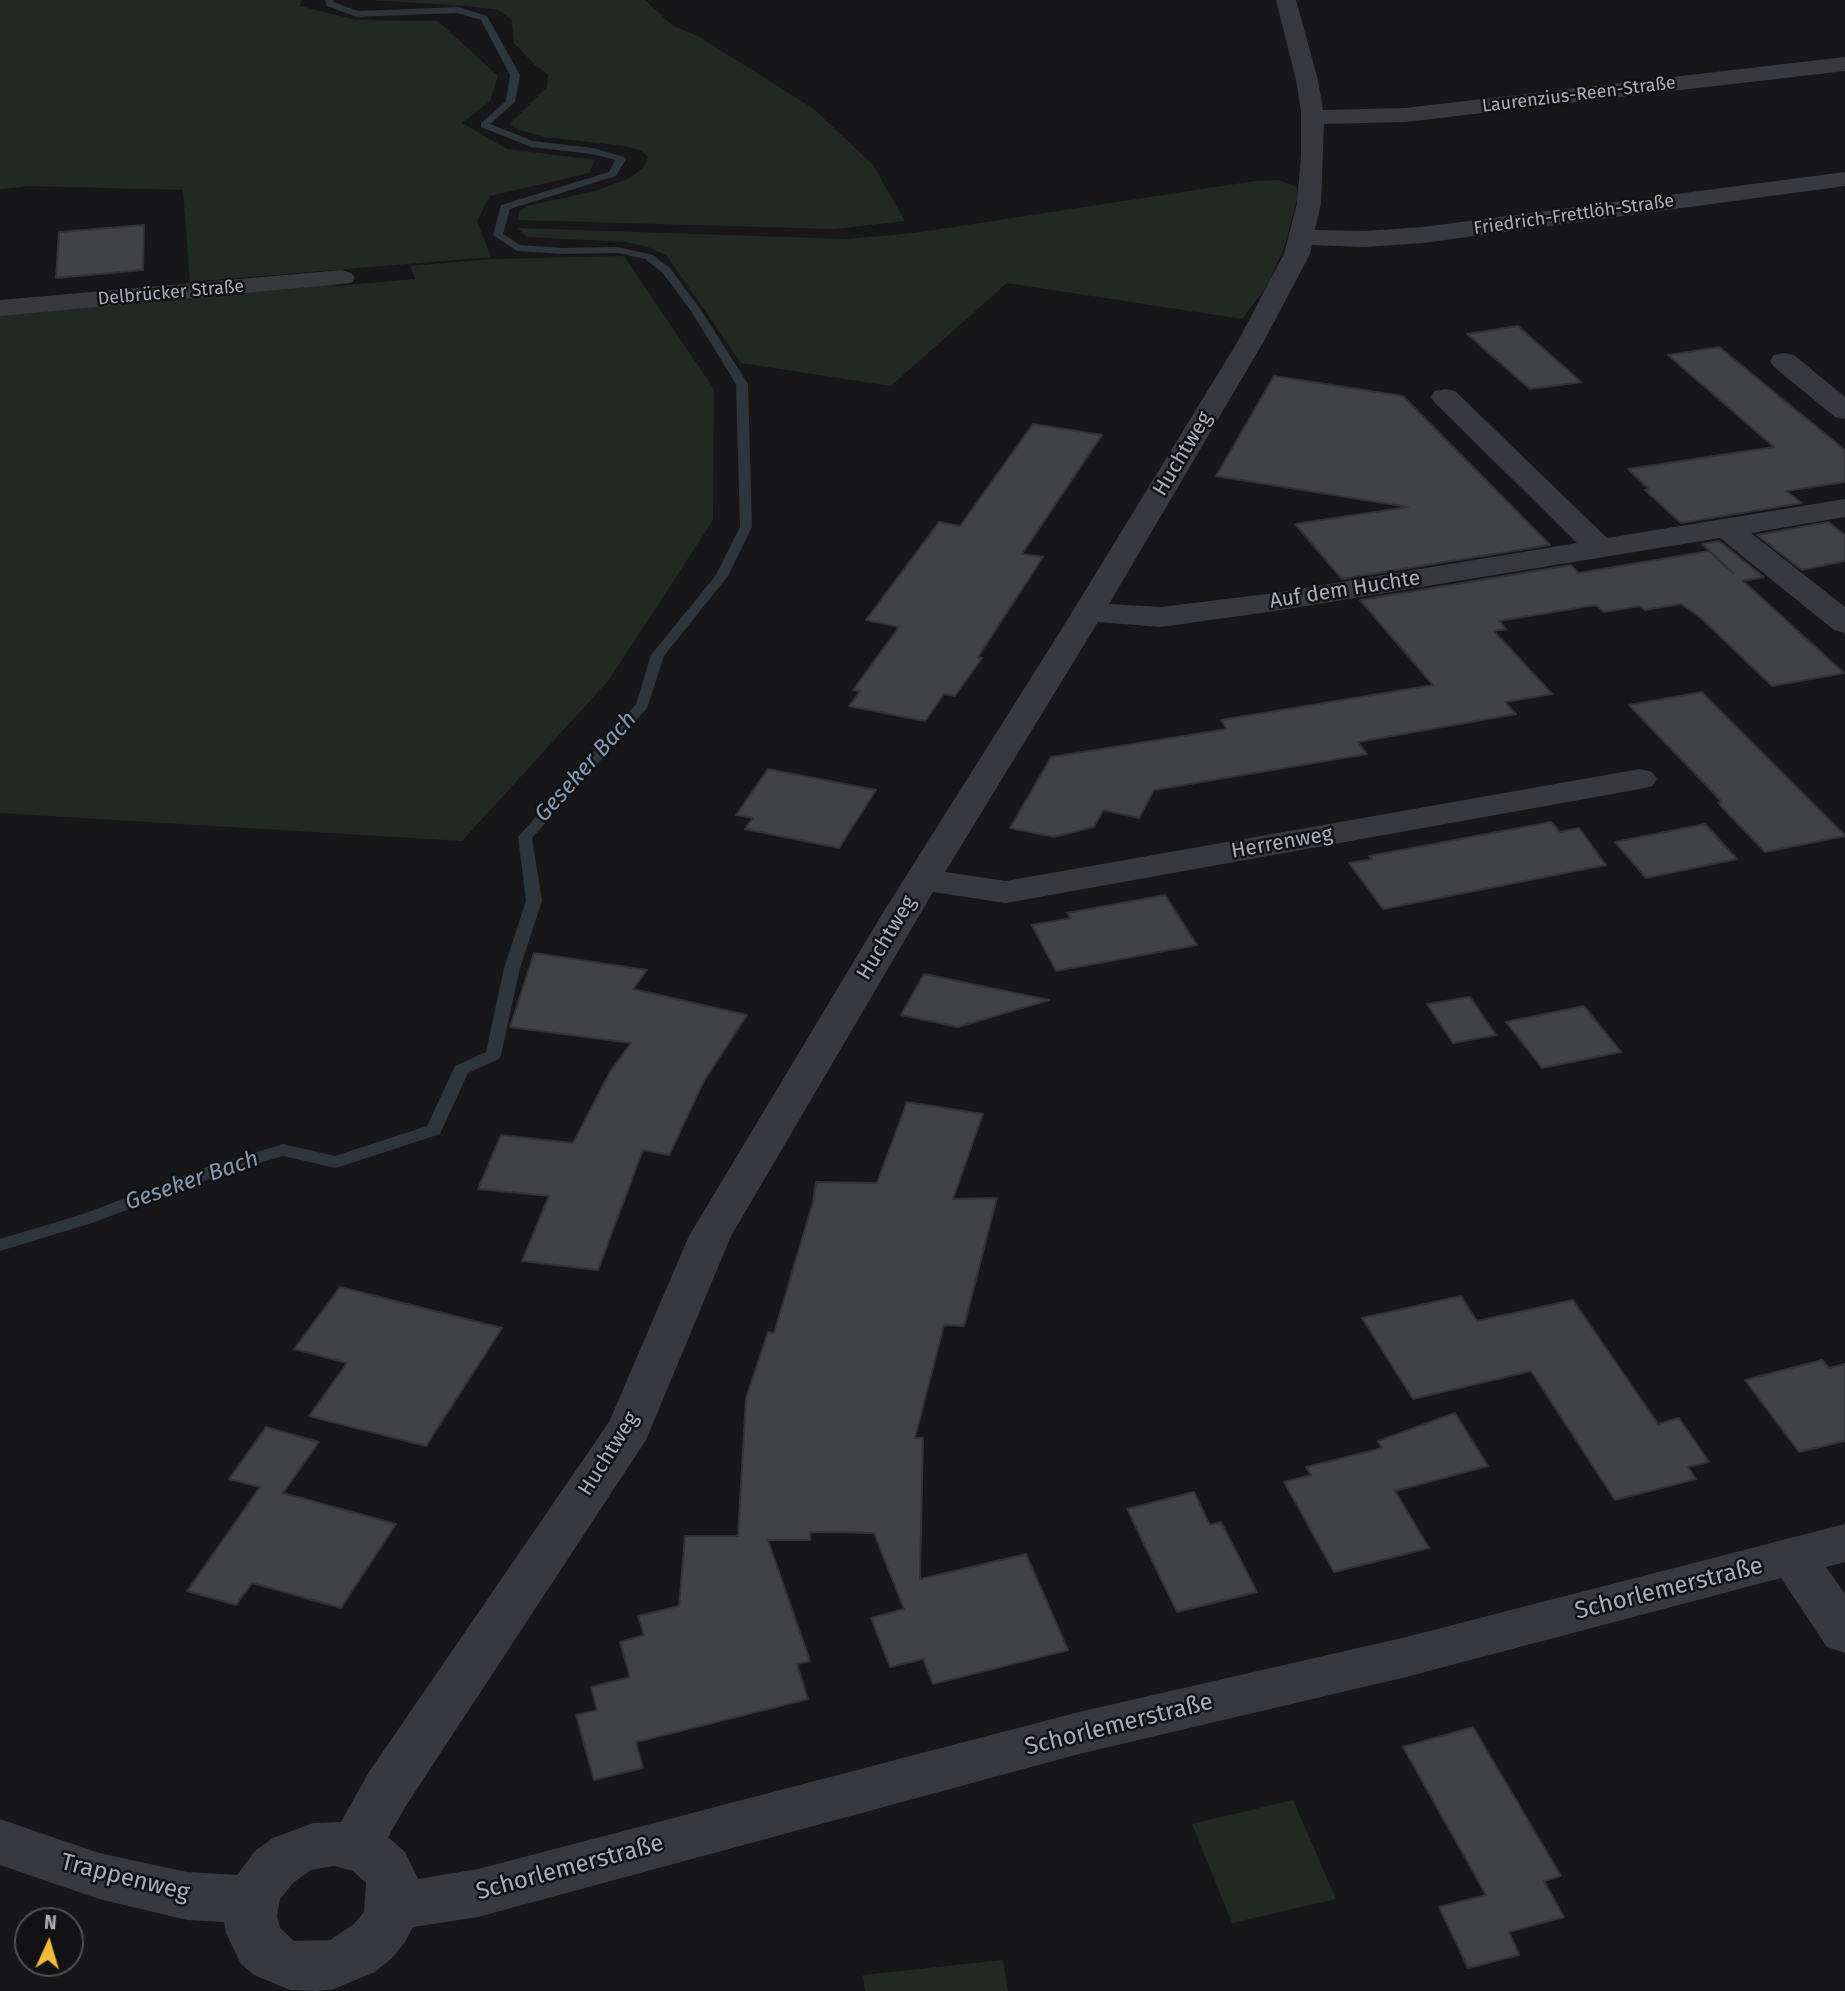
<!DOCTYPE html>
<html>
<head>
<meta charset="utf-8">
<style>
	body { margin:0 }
	#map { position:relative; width:1845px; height:1991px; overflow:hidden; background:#171719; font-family:"Fira Sans",sans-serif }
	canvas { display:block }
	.north { position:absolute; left:14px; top:1907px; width:70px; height:70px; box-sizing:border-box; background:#121214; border:2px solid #4f5056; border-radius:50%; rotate:4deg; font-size:19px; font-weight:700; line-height:28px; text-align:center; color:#aaadb9 }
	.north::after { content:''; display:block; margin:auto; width:24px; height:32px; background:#efbd3a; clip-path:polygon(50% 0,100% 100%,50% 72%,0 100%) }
</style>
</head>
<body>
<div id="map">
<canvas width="1845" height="1991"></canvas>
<div class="north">N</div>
</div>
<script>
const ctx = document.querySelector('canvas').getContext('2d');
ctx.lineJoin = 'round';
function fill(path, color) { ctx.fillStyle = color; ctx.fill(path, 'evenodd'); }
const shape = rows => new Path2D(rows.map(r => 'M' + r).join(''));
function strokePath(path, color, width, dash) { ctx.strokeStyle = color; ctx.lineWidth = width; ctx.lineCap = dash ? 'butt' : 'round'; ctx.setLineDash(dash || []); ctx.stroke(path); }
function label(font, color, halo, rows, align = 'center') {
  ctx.font = font + ' "Fira Sans",sans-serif'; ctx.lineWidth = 5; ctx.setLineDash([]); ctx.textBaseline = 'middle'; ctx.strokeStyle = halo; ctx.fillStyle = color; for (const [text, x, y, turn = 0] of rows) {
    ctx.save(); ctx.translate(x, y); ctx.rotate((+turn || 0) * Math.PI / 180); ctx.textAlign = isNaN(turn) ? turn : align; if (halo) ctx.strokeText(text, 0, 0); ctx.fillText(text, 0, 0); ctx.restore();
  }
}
const green = shape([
	[0,0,302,0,300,6,357,20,438,21,498,76,490,101,462,123,507,149,595,160,589,173,490,196,477,221,491,257,190,282,183,190,30,186,0,189],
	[370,0,645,0,673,26,698,36,814,109,873,165,905,221,834,229,518,220,519,212,527,206,595,191,630,178,643,168,648,157,642,151,625,146,544,137,519,130,510,124,547,87,548,74,535,65,514,43,512,20,498,10,467,6],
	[1278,180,1297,187,1298,196,1285,245,1268,285,1242,319,1007,283,891,386,741,363,667,256,651,248,626,242,527,237,518,228,846,239,914,233,1255,181],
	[624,256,714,389,713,520,609,680,462,841,0,813,0,311,334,281,336,286,415,279,410,266,492,259],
	[1293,1800,1336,1899,1232,1923,1192,1824],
	[1003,1960,1008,1991,865,1991,863,1975]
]);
const stream = shape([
	[325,0,333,0,334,2,358,11,458,7,487,16,520,75,515,102,490,124,533,141,593,148,624,157,626,159,616,176,510,209,503,234,520,245,564,248,618,247,653,255,670,268,701,310,748,384,752,527,728,576,664,656,647,708,532,838,542,901,520,968,501,1055,499,1059,468,1073,440,1134,336,1168,283,1156,225,1173,92,1223,0,1251,0,1239,80,1215,213,1165,277,1146,283,1144,335,1156,427,1126,455,1066,486,1052,504,968,526,901,518,837,636,704,651,655,716,575,740,527,736,384,691,311,662,272,645,259,618,253,564,254,517,251,493,235,501,205,609,172,615,160,592,154,531,147,481,127,481,123,506,101,510,75,481,20,457,13,357,17,327,6,325,0]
]);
const building = shape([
	[144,225,143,270,56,278,59,232,144,225],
	[1518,326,1581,382,1530,389,1467,334,1518,326],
	[1719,347,1845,450,1845,482,1786,491,1802,503,1681,523,1645,490,1649,489,1628,469,1774,447,1668,355,1719,347],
	[1274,376,1403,396,1550,545,1342,579,1295,524,1408,507,1216,476,1274,376],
	[1033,424,1102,435,1022,554,1043,557,978,657,982,658,955,696,944,694,925,721,849,706,860,691,853,690,899,627,866,620,939,522,960,526,1033,424],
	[1828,522,1845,535,1845,561,1802,570,1757,535,1828,522],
	[1719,541,1764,577,1743,581,1844,673,1772,686,1701,618,1681,604,1645,610,1640,606,1604,612,1596,605,1499,621,1506,629,1494,631,1552,694,1505,702,1516,714,1358,742,1367,754,1154,790,1139,818,1103,810,1094,827,1054,837,1010,828,1051,757,1227,729,1221,720,1433,685,1360,600,1571,565,1578,573,1709,551,1733,573,1702,544,1719,541],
	[1702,692,1845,835,1845,836,1765,852,1718,803,1722,802,1629,705,1702,692],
	[768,769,876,790,839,848,745,829,753,818,736,815,768,769],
	[1551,822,1560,832,1579,828,1606,865,1383,909,1349,863,1372,859,1369,856,1551,822],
	[1705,824,1737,859,1646,878,1615,842,1705,824],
	[1165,895,1197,945,1056,971,1032,925,1071,918,1067,913,1165,895],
	[534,953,647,970,633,989,747,1015,704,1081,669,1155,643,1150,598,1270,522,1261,549,1196,478,1189,501,1135,573,1143,611,1070,631,1043,510,1027,534,953],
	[924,974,1049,1000,958,1027,901,1015,924,974],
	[1470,997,1496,1035,1453,1043,1427,1004,1470,997],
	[1584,1006,1621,1052,1542,1068,1506,1022,1584,1006],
	[907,1102,983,1114,953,1199,997,1198,964,1326,944,1325,915,1438,923,1438,920,1579,1026,1554,1068,1650,933,1684,923,1659,890,1667,871,1618,904,1609,874,1533,810,1532,810,1540,768,1540,810,1661,797,1664,808,1699,636,1742,643,1768,594,1780,576,1715,597,1710,591,1687,630,1677,620,1642,644,1635,638,1616,679,1606,685,1536,738,1536,746,1398,768,1332,774,1333,813,1202,816,1182,877,1183,907,1102],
	[340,1287,502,1328,426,1446,309,1416,347,1363,294,1349,340,1287],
	[1461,1296,1477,1321,1573,1300,1658,1424,1679,1418,1709,1462,1688,1467,1696,1479,1615,1500,1531,1371,1413,1399,1362,1318,1461,1296],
	[1822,1360,1829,1368,1845,1364,1845,1441,1799,1452,1745,1380,1822,1360],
	[1455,1413,1488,1466,1395,1491,1429,1548,1334,1572,1284,1482,1311,1475,1306,1467,1382,1448,1378,1441,1455,1413],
	[266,1427,319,1442,283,1493,396,1524,341,1608,252,1583,236,1605,187,1591,260,1487,229,1479,266,1427],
	[1194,1492,1210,1525,1221,1522,1257,1592,1177,1612,1127,1509,1194,1492],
	[1473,1727,1561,1876,1544,1881,1564,1917,1509,1932,1519,1955,1468,1968,1439,1907,1486,1895,1403,1747,1473,1727]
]);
const minor = shape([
	[1276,0,1296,0,1318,80,1323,110,1405,108,1845,57,1845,71,1405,122,1324,124,1321,203,1315,230,1365,231,1423,227,1845,172,1845,186,1423,243,1365,247,1312,245,1310,254,1264,341,1109,604,1161,607,1275,593,1577,543,1435,403,1431,397,1435,391,1445,389,1455,391,1607,538,1845,499,1845,517,1751,533,1845,607,1845,633,1834,630,1720,538,1275,611,1161,627,1098,622,945,872,1006,881,1640,769,1652,772,1657,779,1652,786,1640,789,1006,903,933,892,731,1236,646,1440,407,1804,388,1837,405,1852,418,1879,478,1869,1079,1712,1406,1637,1845,1524,1845,1562,1826,1567,1845,1594,1845,1653,1827,1647,1781,1578,1406,1677,1079,1754,478,1917,413,1927,405,1942,392,1958,375,1972,334,1989,317,1991,290,1990,254,1975,241,1964,226,1933,224,1922,187,1920,99,1899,0,1865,0,1819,99,1853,187,1872,237,1875,255,1851,273,1838,313,1823,341,1822,369,1772,609,1422,689,1236,884,911,1063,627,1238,341,1284,254,1297,203,1301,156,1301,112,1296,80,1276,0],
	[334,1866,353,1871,366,1883,364,1912,354,1924,330,1940,294,1941,280,1928,277,1916,280,1899,293,1883,311,1870,334,1866],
	[342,270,351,273,355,278,351,283,0,316,0,300,342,270],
	[1784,353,1794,355,1845,397,1845,419,1835,417,1774,367,1770,361,1774,355,1784,353]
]);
const farStreetnames = [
	["Laurenzius-Reen-Straße",1579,95,-7],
	["Friedrich-Frettlöh-Straße",1574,215,-8],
	["Delbrücker Straße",171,293,-5]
];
const streetNames = [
	["Huchtweg",1183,454,-59],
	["Auf dem Huchte",1345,590,-9],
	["Herrenweg",1282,843,-10],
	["Huchtweg",887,938,-59],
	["Huchtweg",609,1454,-58]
];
const waterNames = [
	["Geseker Bach",586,767,-48],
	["Geseker Bach",192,1181,-19]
];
const nearStreetnames = [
	["Schorlemerstraße",1669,1589,-14],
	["Schorlemerstraße",1119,1725,-14],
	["Schorlemerstraße",570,1868,-15],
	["Trappenweg",125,1878,14]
];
fill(green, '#212923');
fill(stream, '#2d353d');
fill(building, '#414246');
strokePath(building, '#323135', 2);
fill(minor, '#38393e');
label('18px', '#aaadb9', '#121214', farStreetnames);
label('21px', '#aaadb9', '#121214', streetNames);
label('italic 23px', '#8299b3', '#121214', waterNames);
label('24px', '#aaadb9', '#121214', nearStreetnames);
</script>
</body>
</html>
